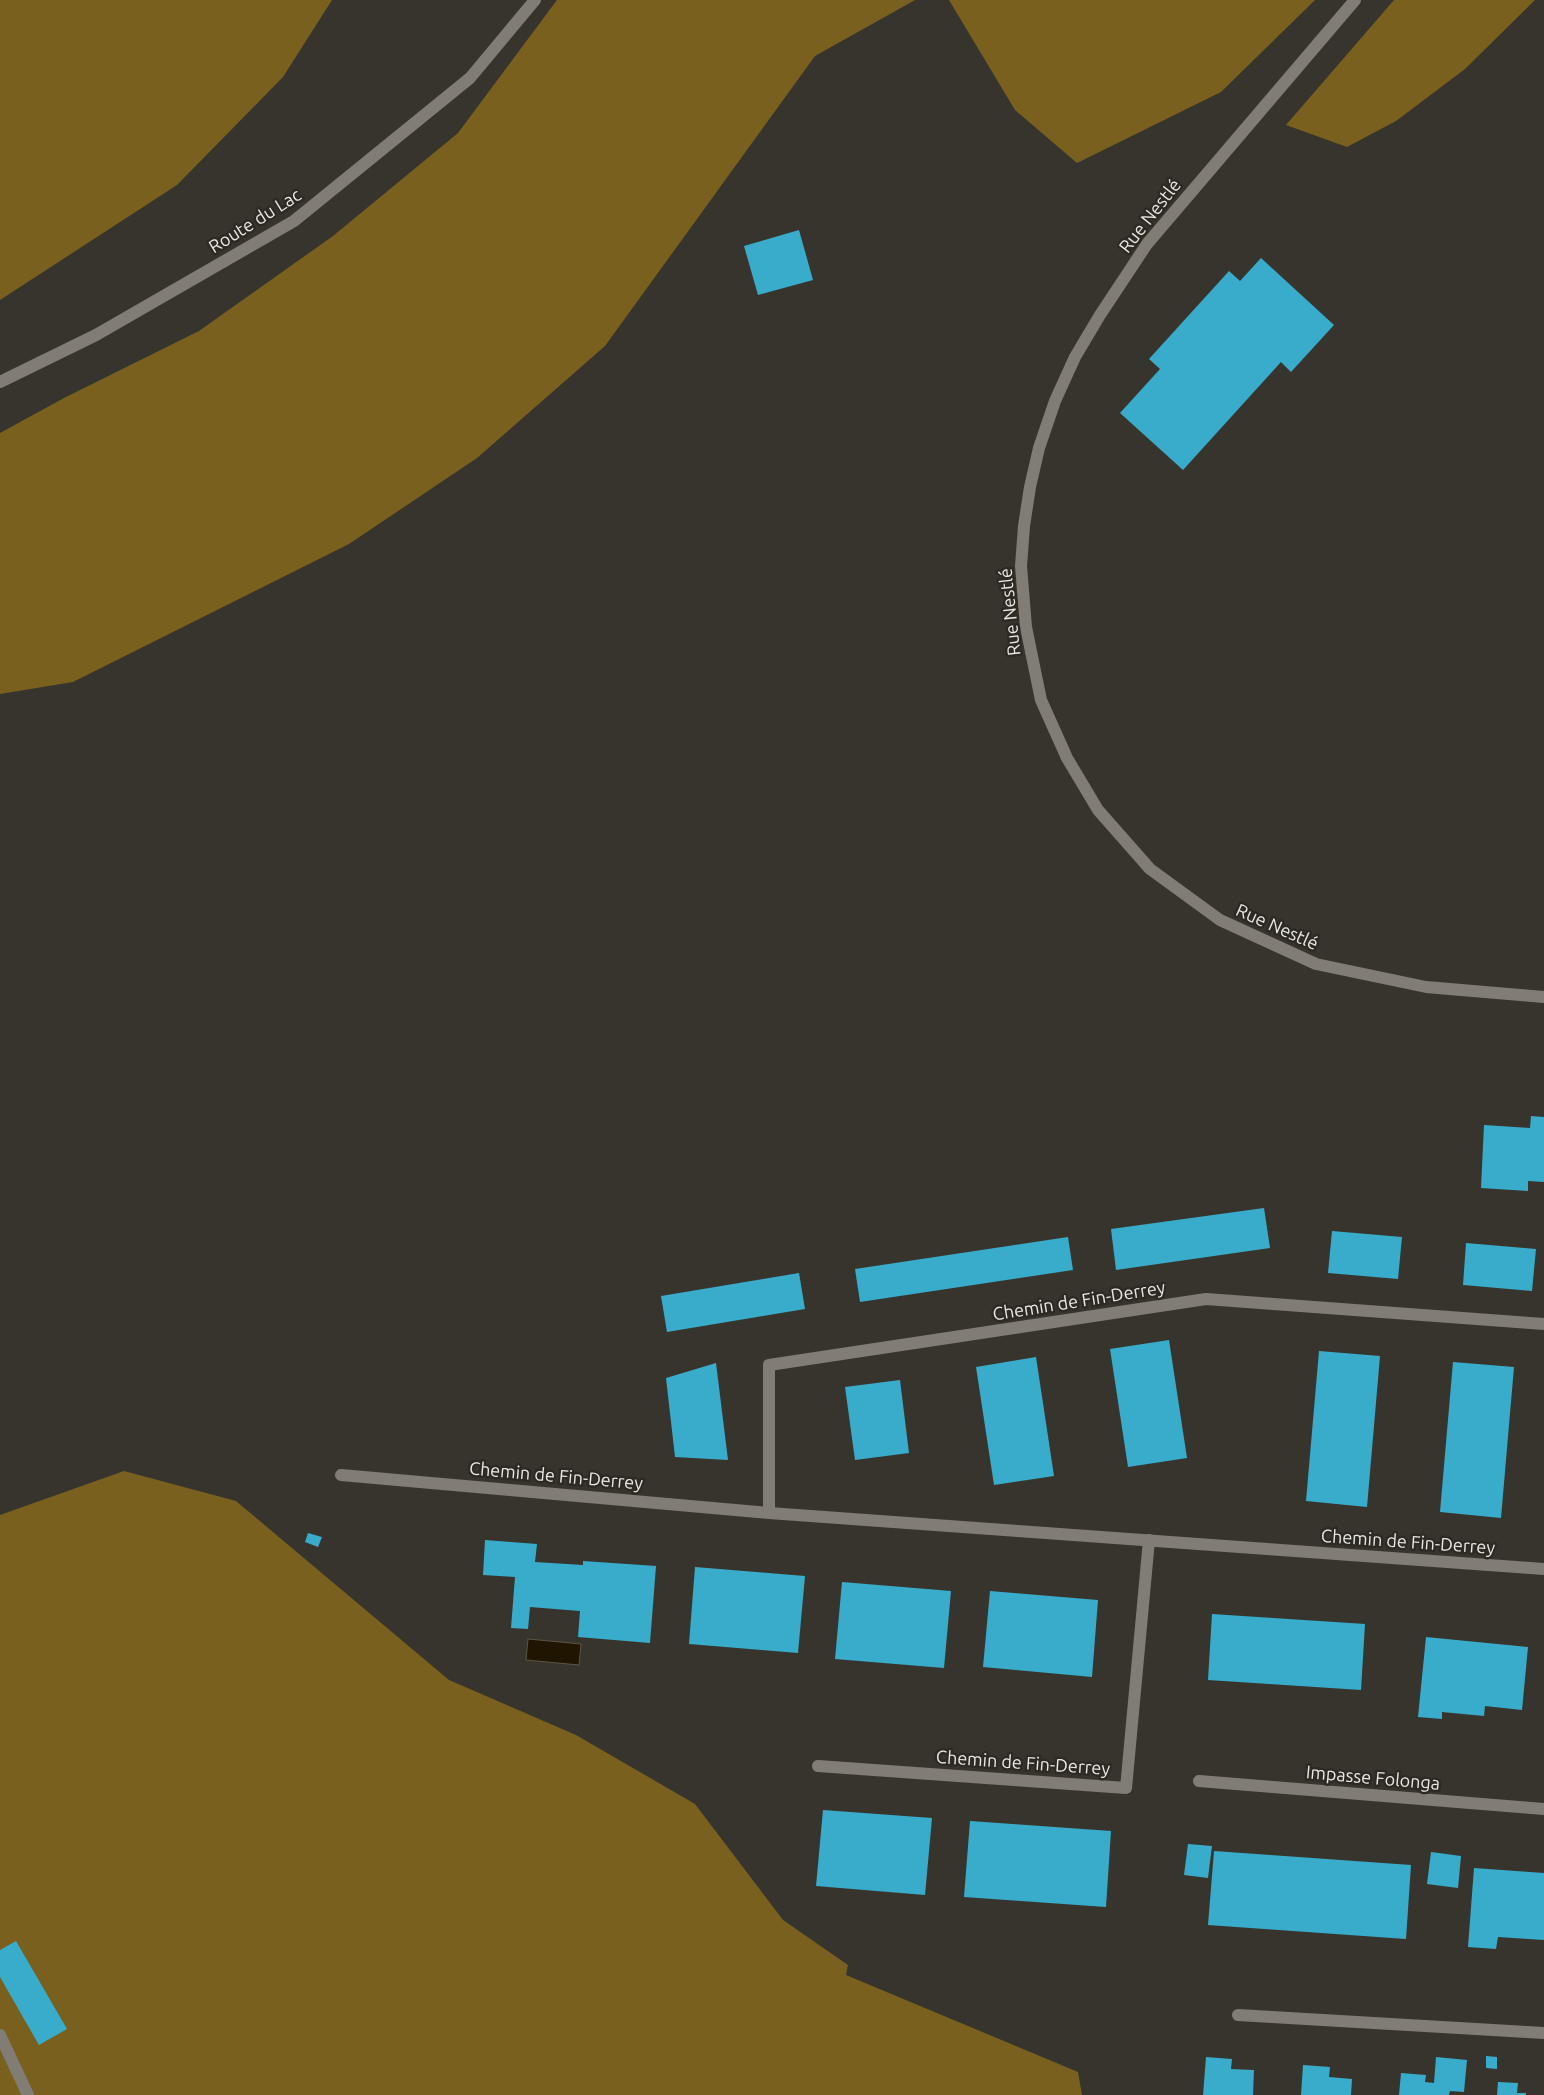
<!DOCTYPE html>
<html>
<head>
<meta charset="utf-8">
<style>
	body { margin:0 }
	canvas { display:block; background:#37342d }
</style>
</head>
<body>
<canvas width="1544" height="2095"></canvas>
<script>
const ctx = document.querySelector('canvas').getContext('2d');
ctx.lineJoin = 'round';
function fill(path, color) { ctx.fillStyle = color; ctx.fill(path, 'evenodd'); }
const shape = rows => new Path2D(rows.map(r => 'M' + r).join(''));
function strokePath(path, color, width, dash) { ctx.strokeStyle = color; ctx.lineWidth = width; ctx.lineCap = dash ? 'butt' : 'round'; ctx.setLineDash(dash || []); ctx.stroke(path); }
function label(font, color, halo, rows, align = 'center') {
  ctx.font = font + ' Ubuntu,sans-serif'; ctx.lineWidth = 5; ctx.setLineDash([]); ctx.textBaseline = 'middle'; ctx.strokeStyle = halo; ctx.fillStyle = color; for (const [text, x, y, turn = 0] of rows) {
    ctx.save(); ctx.translate(x, y); ctx.rotate((+turn || 0) * Math.PI / 180); ctx.textAlign = isNaN(turn) ? turn : align; if (halo) ctx.strokeText(text, 0, 0); ctx.fillText(text, 0, 0); ctx.restore();
  }
}
const forest = shape([
	[0,0,332,0,283,77,177,185,0,300],
	[557,0,915,0,815,56,605,346,477,458,349,544,73,682,0,694,0,433,64,398,199,331,333,236,458,133],
	[949,0,1315,0,1221,92,1077,163,1015,110],
	[1394,0,1535,0,1465,69,1396,121,1347,147,1286,125],
	[124,1471,236,1501,449,1680,576,1735,695,1804,783,1920,848,1965,846,1975,1078,2072,1082,2095,0,2095,0,1515]
]);
const water = shape([
	[528,1639,581,1644,579,1665,526,1660,528,1639]
]);
const building = shape([
	[799,230,813,280,758,295,744,246],
	[1261,258,1334,325,1291,372,1281,362,1183,470,1120,413,1160,369,1149,359,1229,271,1240,281],
	[1531,1116,1544,1117,1544,1182,1528,1181,1528,1191,1481,1188,1484,1125,1530,1128],
	[1264,1208,1270,1248,1116,1270,1111,1229],
	[1332,1231,1402,1237,1398,1279,1328,1273],
	[1068,1237,1073,1270,860,1302,855,1269],
	[1466,1243,1536,1249,1532,1291,1463,1285],
	[799,1273,805,1309,667,1332,661,1296],
	[1169,1340,1187,1458,1128,1467,1110,1349],
	[1319,1351,1380,1356,1367,1507,1306,1501],
	[1036,1357,1054,1476,994,1485,976,1367],
	[1453,1362,1514,1367,1501,1518,1440,1512],
	[716,1363,728,1460,675,1457,666,1378],
	[900,1380,909,1453,855,1460,845,1387],
	[308,1533,322,1537,318,1547,305,1542],
	[485,1540,537,1544,535,1562,583,1565,583,1561,656,1566,650,1643,578,1637,580,1611,530,1607,528,1629,511,1628,515,1577,483,1575],
	[695,1567,805,1576,798,1653,689,1644],
	[842,1582,951,1591,944,1668,835,1659],
	[990,1591,1098,1600,1092,1677,983,1667],
	[1212,1614,1365,1624,1361,1690,1208,1680],
	[1426,1637,1528,1647,1522,1710,1485,1706,1484,1716,1442,1712,1442,1719,1418,1717],
	[823,1810,932,1818,925,1895,816,1886],
	[970,1821,1111,1831,1106,1907,964,1897],
	[1188,1844,1212,1846,1208,1878,1184,1875],
	[1214,1851,1411,1865,1406,1939,1208,1925],
	[1431,1852,1461,1856,1458,1888,1427,1884],
	[1474,1868,1544,1873,1544,1940,1498,1937,1496,1949,1468,1947],
	[16,1941,67,2029,39,2045,0,1977,0,1950],
	[1486,2056,1497,2057,1497,2069,1486,2068],
	[1206,2057,1232,2059,1231,2069,1254,2070,1253,2095,1203,2095],
	[1436,2057,1467,2060,1464,2092,1450,2091,1449,2095,1399,2095,1401,2073,1426,2075,1425,2082,1434,2083],
	[1303,2065,1330,2067,1329,2077,1352,2079,1351,2095,1301,2095],
	[1498,2082,1518,2083,1517,2093,1526,2093,1526,2095,1497,2095]
]);
const lane = shape([
	[818,1766,1126,1788,1149,1540],
	[0,2035,28,2095]
]);
const street = shape([
	[1355,0,1147,244,1100,315,1075,357,1055,401,1039,448,1030,487,1024,526,1021,566,1026,627,1041,700,1067,758,1098,810,1150,869,1220,920,1316,964,1426,987,1544,997],
	[0,382,96,335,294,221,470,78,535,0],
	[341,1475,769,1513,1544,1569],
	[769,1513,769,1365,1206,1299,1544,1324],
	[1199,1781,1544,1809],
	[1238,2015,1544,2033]
]);
const streetNames = [
	["Rue Nestlé",1150,216,-52],
	["Route du Lac",255,221,-32],
	["Rue Nestlé",1010,612,-96],
	["Rue Nestlé",1277,927,24],
	["Chemin de Fin-Derrey",1079,1301,-9],
	["Chemin de Fin-Derrey",556,1476,5],
	["Chemin de Fin-Derrey",1408,1542,4],
	["Chemin de Fin-Derrey",1023,1763,4],
	["Impasse Folonga",1373,1778,5]
];
fill(forest, '#79601f');
fill(water, '#201600');
strokePath(water, '#5c5544', 1);
fill(building, '#39accb');
strokePath(lane, '#817d75', 12);
strokePath(street, '#817d75', 12);
label('18px', '#e9e7e3', '#2d2a23', streetNames);
</script>
</body>
</html>
